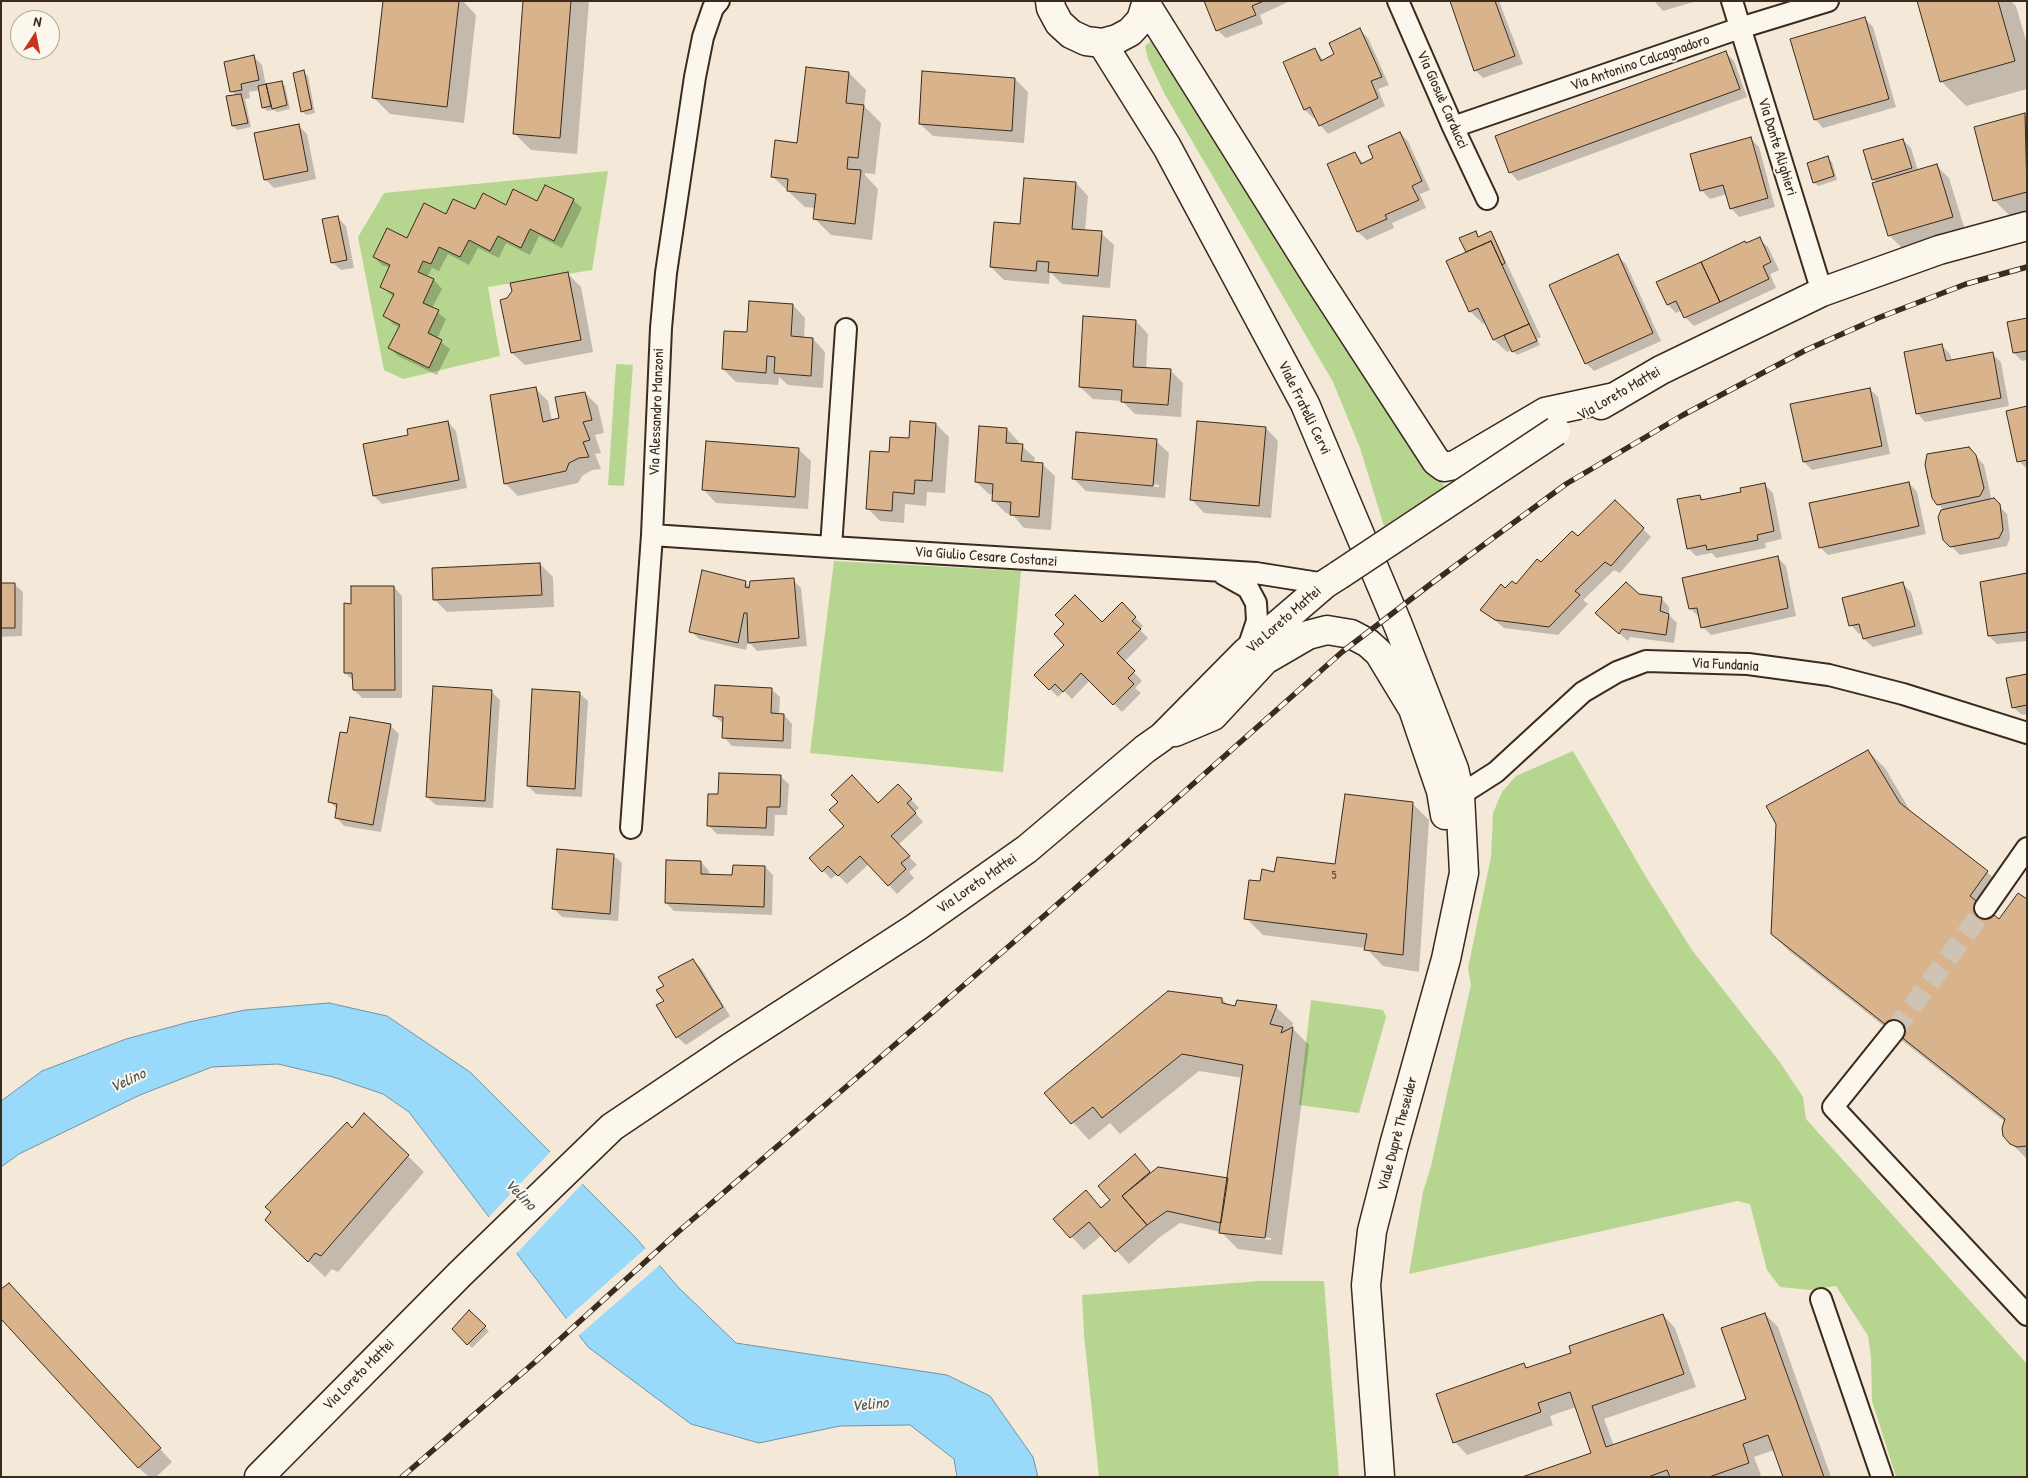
<!DOCTYPE html>
<html>
<head>
<meta charset="utf-8">
<style>
	body { margin:0 }
	#map { position:relative; width:2028px; height:1478px; overflow:hidden; background:#f4e9d9; font-family:"Patrick Hand",sans-serif }
	canvas { display:block }
	.frame { position:absolute; inset:0; border:2px solid #3b2a1e; pointer-events:none }
	.north { position:absolute; left:10px; top:10px; width:50px; height:50px; box-sizing:border-box; background:#fbf7ec; border:1px solid #aea59a; border-radius:50%; rotate:11deg; font-size:14px; font-weight:700; line-height:20px; text-align:center; color:#3b2a1e }
	.north::after { content:''; display:block; margin:auto; width:18px; height:22px; background:#c8321e; clip-path:polygon(50% 0,100% 100%,50% 72%,0 100%) }
</style>
</head>
<body>
<div id="map">
<canvas width="2028" height="1478"></canvas>
<div class="frame"></div>
<div class="north">N</div>
</div>
<script>
const ctx = document.querySelector('canvas').getContext('2d');
ctx.lineJoin = 'round';
function fill(path, color) { ctx.fillStyle = color; ctx.fill(path, 'evenodd'); }
const shape = rows => new Path2D(rows.map(r => 'M' + r).join(''));
function strokePath(path, color, width, dash) { ctx.strokeStyle = color; ctx.lineWidth = width; ctx.lineCap = dash ? 'butt' : 'round'; ctx.setLineDash(dash || []); ctx.stroke(path); }
function label(font, color, halo, rows, align = 'center') {
  ctx.font = font + ' "Patrick Hand",sans-serif'; ctx.lineWidth = 4; ctx.setLineDash([]); ctx.textBaseline = 'middle'; ctx.strokeStyle = halo; ctx.fillStyle = color; for (const [text, x, y, turn = 0] of rows) {
    ctx.save(); ctx.translate(x, y); ctx.rotate((+turn || 0) * Math.PI / 180); ctx.textAlign = isNaN(turn) ? turn : align; if (halo) ctx.strokeText(text, 0, 0); ctx.fillText(text, 0, 0); ctx.restore();
  }
}
const green = shape([
	[1158,35,1409,437,1445,487,1384,526,1360,448,1333,382,1164,93,1148,59,1145,46],
	[608,171,592,270,488,287,500,356,403,379,384,370,358,237,384,193],
	[616,364,633,365,624,486,608,485],
	[834,561,1021,571,1003,772,810,753],
	[1573,751,1646,877,1692,950,1779,1061,1803,1097,1806,1119,2027,1364,2027,1477,1896,1477,1872,1401,1871,1357,1868,1336,1836,1286,1810,1290,1780,1287,1767,1270,1750,1204,1737,1201,1409,1274,1423,1192,1431,1166,1471,985,1468,968,1491,857,1493,813,1502,792,1516,776],
	[1311,1000,1383,1010,1386,1017,1359,1113,1299,1105],
	[1260,1281,1324,1281,1339,1477,1099,1477,1084,1335,1082,1295]
]);
const water = shape([
	[329,1003,387,1016,470,1072,636,1238,678,1287,736,1343,947,1375,990,1396,1033,1457,1038,1477,957,1477,954,1459,910,1425,840,1426,759,1443,691,1424,588,1347,409,1112,383,1094,333,1077,278,1064,212,1067,140,1095,19,1154,1,1167,1,1101,42,1071,126,1039,189,1022,245,1010,329,1003]
]);
const pier = shape([
	[552,1150,584,1182,515,1255,487,1219],
	[647,1247,661,1264,577,1337,565,1320]
]);
const shadow = shape([
	[385,1,463,1,476,15,464,123,390,114,373,97],
	[525,1,589,1,577,154,531,150,514,133],
	[1205,1,1290,1,1260,15,1263,24,1226,38,1217,30],
	[1452,1,1499,1,1523,64,1483,78,1475,70],
	[1654,1,1697,1,1663,11],
	[1920,1,2011,1,2016,6,2027,44,2027,89,1966,106,1941,81],
	[1865,19,1873,27,1896,107,1823,128,1815,119],
	[1359,29,1368,38,1389,85,1378,89,1385,106,1328,134,1320,125,1316,117,1313,118,1305,110,1285,62,1315,49,1324,61,1336,55],
	[1726,53,1734,61,1747,97,1518,181,1510,172],
	[254,57,262,65,266,86,281,82,285,86,290,109,277,112,274,110,267,111,263,107,260,90,249,92,250,98,245,99,251,127,237,130,233,126,236,96,232,91],
	[304,72,308,76,315,113,306,115,302,111],
	[849,73,866,90,864,106,881,123,875,174,865,173,865,175,878,189,872,240,831,235,814,218,816,208,805,207,773,177,799,144],
	[1015,79,1028,92,1024,143,933,136,920,124],
	[2025,115,2027,116,2027,213,2011,217,1994,200],
	[298,125,307,134,316,179,274,188,265,179],
	[1400,133,1408,141,1430,190,1420,194,1426,208,1392,223,1394,228,1367,240,1358,232,1328,165,1355,153,1364,164,1375,159],
	[1751,139,1759,147,1775,207,1739,217,1731,208,1727,194,1710,199,1702,191],
	[1903,140,1911,148,1918,171,1936,165,1949,178,1965,230,1902,248,1889,235,1877,183,1873,179],
	[1828,158,1832,162,1837,180,1818,186,1814,182],
	[1076,183,1088,196,1085,231,1101,233,1114,245,1110,288,1062,284,1050,272,1049,284,1004,280,991,267,1021,226],
	[546,186,573,200,582,208,562,248,539,236,530,255,506,243,499,258,478,248,469,265,448,254,439,271,432,268,427,277,434,280,442,289,432,308,446,319,437,339,450,349,437,375,398,356,390,348,400,328,393,324,385,316,394,297,381,286,390,268,382,265,374,257,407,239,446,215,538,203],
	[337,217,346,226,354,268,341,270,332,262],
	[1475,233,1479,237,1490,233,1494,236,1541,337,1537,339,1540,345,1517,355,1512,350,1507,352,1494,340,1486,322,1483,324,1470,311,1467,251],
	[1759,239,1768,247,1779,270,1770,274,1776,288,1694,326,1685,317,1682,310,1676,313,1668,305,1747,244],
	[1617,255,1626,264,1661,341,1594,371,1586,363],
	[568,274,581,287,593,352,525,365,512,353,508,299,513,291],
	[793,305,805,318,804,338,813,339,825,352,823,388,788,385,779,377,778,385,736,382,723,369,748,334],
	[2027,319,2027,360,2022,361,2014,353,2008,323],
	[1136,321,1148,334,1146,369,1170,370,1183,383,1181,417,1135,414,1122,401,1093,399,1080,387],
	[1942,346,1950,354,1952,361,1992,354,2001,362,2009,406,1925,422,1917,413],
	[536,389,548,401,552,421,560,419,585,393,598,406,604,433,595,435,601,453,595,454,601,469,592,470,582,476,578,483,518,496,505,483],
	[1870,389,1878,397,1890,454,1812,470,1804,462],
	[2027,407,2027,469,2019,461],
	[448,422,456,431,467,488,382,504,374,496,409,436],
	[936,424,949,437,945,493,927,492,926,506,905,504,904,523,880,521,867,508,910,439],
	[1266,428,1278,441,1271,518,1204,513,1192,500],
	[1007,429,1019,442,1019,445,1022,446,1035,458,1034,463,1042,464,1055,476,1051,530,1024,528,1012,514,1006,513,993,500,993,495,989,494,976,482],
	[1156,441,1169,453,1165,498,1086,491,1073,478],
	[1085,478,1159,485,1159,487,1085,481],
	[1969,448,1984,465,1991,497,1990,500,1993,500,2007,514,2010,538,2007,546,1960,555,1944,539,1945,511,1938,504],
	[798,449,811,461,808,509,716,503,704,490],
	[1909,483,1917,492,1926,534,1828,555,1820,547],
	[1764,484,1773,493,1782,539,1765,543,1766,548,1716,558,1712,553,1696,556,1688,548,1700,496,1704,500,1742,493],
	[1615,501,1651,537,1620,573,1614,570,1583,600,1588,604,1558,635,1504,628,1482,610,1505,590,1516,585,1578,538],
	[1778,558,1786,566,1796,616,1711,635,1703,627,1699,617,1691,609,1684,579],
	[540,564,553,577,554,607,447,612,434,599],
	[2027,575,2027,641,1997,644,1989,636],
	[793,580,801,588,807,646,757,651,748,641,746,650,699,639,691,631,745,582,750,587],
	[1,584,14,584,23,592,22,636,1,637],
	[1903,584,1911,592,1923,634,1873,647,1864,639,1863,633,1859,634,1851,625],
	[394,587,402,596,402,698,362,698,354,690,354,681,345,673],
	[1661,598,1669,607,1669,615,1677,623,1674,643,1630,637,1628,641,1605,621],
	[1122,604,1143,626,1140,630,1148,638,1124,662,1142,681,1135,688,1141,693,1122,712,1090,680,1072,699,1064,691,1058,697,1036,675,1102,624],
	[2027,676,2027,714,2022,715,2013,707],
	[771,689,780,697,779,715,784,715,792,724,791,749,732,746,724,737,724,724,714,716],
	[491,691,500,700,493,808,436,805,427,797],
	[579,693,588,701,582,797,536,794,528,786],
	[390,725,399,734,381,832,344,826,336,817,337,809,329,801,348,735],
	[1868,751,1885,768,1912,814,1987,872,2004,888,1988,912,1999,921,2027,900,2027,1159,2004,1136,2005,1122,1789,951,1772,934],
	[780,776,789,784,787,815,775,815,774,836,717,834,708,825,720,795],
	[906,794,919,808,915,812,923,822,898,845,917,865,909,872,914,878,897,894,869,864,847,884,837,874,831,879,811,858,878,804],
	[1412,803,1429,820,1419,972,1383,966,1366,948,1263,935,1246,918,1261,882,1336,866],
	[613,855,622,863,618,921,562,917,554,909],
	[701,862,709,871,709,876,733,877,765,867,773,875,772,915,674,911,666,903],
	[693,960,701,968,730,1016,686,1045,677,1037,665,1001,666,987],
	[1222,999,1228,1005,1236,1007,1276,1007,1293,1023,1292,1028,1309,1045,1282,1255,1238,1249,1221,1232,1180,1223,1160,1237,1129,1264,1102,1235,1084,1250,1055,1219,1085,1192,1102,1208,1111,1200,1135,1156,1151,1173,1228,1180,1243,1078,1199,1071,1120,1134,1110,1123,1089,1140,1046,1093],
	[1238,1234,1271,1238,1271,1240,1238,1236],
	[352,1130,408,1156,424,1172,338,1272,332,1269,325,1277,283,1237],
	[21,1297,172,1462,156,1477,149,1477,139,1468,1,1317],
	[469,1312,489,1331,472,1348,454,1329],
	[1765,1314,1778,1327,1831,1477,1784,1477,1774,1450,1754,1457,1761,1475,1757,1477,1526,1477,1593,1453,1576,1407,1550,1416,1553,1425,1467,1455,1455,1442,1524,1365,1528,1369,1573,1354,1663,1315,1675,1328,1696,1387,1604,1419,1614,1446,1747,1400]
]);
const building = shape([
	[383,1,459,1,447,107,372,98,383,1],
	[523,1,571,1,560,138,513,134,523,1],
	[1204,1,1264,1,1252,6,1256,15,1216,31,1204,1],
	[1450,1,1495,1,1515,56,1474,71,1450,1],
	[1917,1,1998,1,2015,61,1940,82,1917,1],
	[1865,17,1889,99,1814,120,1790,39,1865,17],
	[1360,28,1382,77,1371,81,1378,98,1319,126,1310,107,1304,110,1283,62,1315,48,1321,61,1334,54,1329,43,1360,28],
	[1726,51,1740,89,1509,173,1495,136,1726,51],
	[254,55,259,80,241,84,242,90,230,92,224,62,254,55],
	[806,67,849,72,846,103,864,105,858,158,848,157,847,169,861,170,855,224,813,219,816,194,787,191,788,179,771,177,775,140,797,143,806,67],
	[304,70,312,109,301,112,293,73,304,70],
	[922,71,1015,78,1012,131,919,124,922,71],
	[282,81,287,105,272,109,266,84,282,81],
	[266,84,271,106,262,108,258,86,266,84],
	[241,94,248,123,232,126,226,96,241,94],
	[2025,113,2027,192,1993,201,1974,127,2025,113],
	[299,124,308,171,264,180,254,133,299,124],
	[1400,132,1422,181,1412,186,1419,200,1385,215,1387,219,1357,232,1327,164,1355,152,1361,164,1373,158,1368,146,1400,132],
	[1751,137,1768,198,1730,209,1723,185,1700,191,1690,154,1751,137],
	[1903,139,1912,168,1872,180,1863,150,1903,139],
	[1828,156,1834,176,1813,183,1807,163,1828,156],
	[1937,164,1953,217,1888,236,1872,183,1937,164],
	[1024,178,1076,182,1072,229,1102,231,1098,276,1048,272,1049,262,1037,261,1036,271,990,267,994,222,1020,224,1024,178],
	[545,185,574,199,554,241,530,229,521,248,498,236,490,251,469,240,460,257,439,247,431,264,423,261,418,272,434,279,423,303,439,310,428,333,442,340,429,368,388,348,400,325,383,316,394,294,380,287,390,265,373,257,387,228,407,238,424,203,446,214,453,199,475,209,483,193,506,205,513,189,537,201,545,185],
	[338,216,347,260,331,263,322,219,338,216],
	[1476,231,1478,237,1491,231,1505,263,1502,265,1491,241,1466,252,1459,238,1476,231],
	[1760,237,1771,262,1763,266,1769,279,1720,302,1701,262,1745,241,1746,243,1760,237],
	[1491,241,1529,324,1493,340,1478,308,1469,312,1446,261,1491,241],
	[1618,254,1653,333,1585,364,1549,285,1618,254],
	[1701,262,1720,302,1684,318,1676,301,1667,305,1656,282,1701,262],
	[568,272,581,340,511,353,500,300,507,298,512,291,510,283,568,272],
	[749,301,793,304,791,336,813,338,811,376,774,373,775,357,767,356,766,373,722,369,724,331,747,332,749,301],
	[1083,316,1136,320,1133,367,1171,369,1168,405,1121,402,1122,390,1079,387,1083,316],
	[2027,318,2027,351,2013,353,2007,322,2027,318],
	[1529,324,1537,341,1512,352,1504,335,1529,324],
	[1942,344,1946,361,1993,352,2001,398,1916,414,1904,352,1942,344],
	[536,387,543,422,559,418,555,397,585,392,592,420,583,422,590,440,583,442,589,457,579,458,569,463,566,471,504,484,490,395,536,387],
	[1870,388,1882,446,1803,462,1790,404,1870,388],
	[2027,406,2027,460,2017,462,2006,411,2027,406],
	[448,421,459,480,373,496,363,444,408,435,407,429,448,421],
	[910,421,936,423,932,481,915,480,914,494,893,492,892,511,866,509,870,451,889,452,890,437,909,438,910,421],
	[1197,421,1266,427,1259,506,1190,500,1197,421],
	[979,426,1007,428,1006,443,1023,444,1021,461,1043,463,1039,517,1010,515,1011,502,992,501,993,484,975,482,979,426],
	[1076,432,1157,439,1153,486,1072,479,1076,432],
	[706,441,799,448,795,497,702,490,706,441],
	[1969,447,1976,455,1984,488,1980,496,1937,505,1932,498,1925,465,1927,454,1969,447],
	[1909,482,1919,526,1819,548,1809,503,1909,482],
	[1765,483,1774,531,1757,535,1758,540,1707,550,1706,545,1687,549,1677,499,1700,495,1701,500,1741,492,1740,488,1765,483],
	[1994,498,2000,504,2003,530,1999,538,1950,547,1943,540,1938,517,1941,510,1994,498],
	[1615,500,1644,528,1611,566,1605,562,1575,591,1580,595,1549,627,1495,620,1480,610,1501,584,1505,588,1512,581,1516,584,1537,559,1541,562,1572,531,1578,536,1615,500],
	[1778,556,1788,608,1701,628,1697,608,1689,609,1682,578,1778,556],
	[540,563,542,595,433,600,432,568,540,563],
	[702,570,746,581,745,587,749,588,750,581,794,578,799,638,748,643,747,613,744,613,738,643,689,632,702,570],
	[2027,573,2027,632,1988,636,1980,582,2027,573],
	[1626,582,1639,594,1662,597,1660,611,1669,614,1666,635,1622,629,1619,634,1595,613,1626,582],
	[1903,582,1915,626,1863,639,1859,624,1849,626,1842,598,1903,582],
	[1,583,15,583,15,628,1,628,1,583],
	[351,586,394,586,395,690,353,690,352,673,344,673,344,603,351,604,351,586],
	[1075,595,1102,622,1122,602,1136,617,1132,621,1141,629,1117,653,1135,671,1128,678,1134,684,1113,705,1081,673,1063,692,1055,684,1049,690,1034,675,1064,645,1054,634,1064,624,1055,615,1075,595],
	[2027,674,2027,705,2012,708,2006,678,2027,674],
	[715,685,772,688,771,713,784,714,783,741,722,738,723,717,713,716,715,685],
	[433,686,492,690,485,801,426,797,433,686],
	[532,689,580,692,575,789,527,786,532,689],
	[350,717,391,724,373,825,335,818,337,804,328,802,340,732,347,733,350,717],
	[1868,750,1900,803,1988,871,1970,896,1999,919,2018,893,2027,899,2027,1146,2017,1147,2010,1144,2003,1136,2002,1128,2005,1119,1771,934,1776,824,1766,806,1868,750],
	[719,773,781,775,780,807,767,807,766,828,707,826,708,794,718,794,719,773],
	[852,775,878,803,898,784,912,799,907,803,916,813,891,836,910,856,901,863,906,869,888,886,860,856,838,876,828,866,822,872,809,858,844,826,829,810,838,802,831,795,852,775],
	[1345,794,1413,802,1403,955,1364,950,1367,934,1244,919,1249,880,1260,881,1262,869,1274,872,1277,857,1335,864,1345,794],
	[557,849,614,854,610,914,552,909,557,849],
	[666,860,701,861,701,874,732,875,733,865,765,866,764,907,665,903,666,860],
	[693,959,723,1007,676,1038,656,1005,664,1001,656,990,664,986,658,977,693,959],
	[1168,991,1222,998,1222,1003,1235,1006,1237,1000,1277,1005,1270,1024,1283,1027,1281,1033,1293,1027,1265,1238,1219,1233,1243,1065,1182,1054,1102,1118,1093,1107,1071,1124,1044,1093,1168,991],
	[364,1113,409,1155,321,1256,315,1253,308,1262,265,1220,271,1212,265,1207,347,1122,352,1128,364,1113],
	[1135,1154,1150,1172,1122,1196,1147,1225,1115,1252,1089,1222,1070,1238,1053,1219,1086,1190,1101,1208,1110,1200,1098,1186,1135,1154],
	[1158,1167,1228,1178,1221,1223,1167,1211,1147,1225,1122,1196,1158,1167],
	[9,1283,161,1448,138,1468,1,1319,1,1289,9,1283],
	[469,1310,486,1326,467,1345,452,1329,469,1310],
	[1765,1313,1824,1477,1783,1477,1768,1435,1743,1444,1749,1463,1709,1477,1670,1477,1667,1470,1648,1477,1522,1477,1591,1453,1570,1392,1538,1403,1541,1412,1453,1443,1436,1394,1524,1363,1526,1368,1571,1353,1569,1346,1663,1314,1684,1374,1592,1406,1606,1447,1746,1399,1721,1328,1765,1313]
]);
const streetTunnel = shape([
	[1894,1031,1985,908]
]);
const street = shape([
	[1398,1,1453,127,1487,199],
	[1732,1,1822,292],
	[1453,127,1740,28,1828,1],
	[652,535,831,547,1256,573,1325,584],
	[831,547,846,329],
	[1223,574,1248,588,1256,603,1257,621,1247,651],
	[1460,795,1496,772,1583,692,1617,672,1646,661,1748,664,1829,675,1903,694,2027,733],
	[631,828,652,535,661,328,666,273,695,77,703,37,713,8,719,1],
	[1985,908,2027,848],
	[1894,1031,1833,1107,2027,1315],
	[1821,1299,1882,1477]
]);
const secondary = shape([
	[1050,1,1051,8,1059,23,1071,34,1086,41,1102,43,1117,39,1130,32,1141,20,1147,1],
	[1147,6,1316,276,1436,461,1444,467,1455,465,1545,412,1615,397],
	[1102,43,1167,147,1305,404,1398,625,1454,769,1460,795,1464,873,1446,959,1394,1145,1372,1231,1366,1285,1380,1477],
	[1601,405,1661,370,1822,292,1939,250,2027,226],
	[1175,732,1213,716,1265,660,1308,635,1327,630,1351,634,1368,643,1379,653,1413,709,1441,791,1445,815],
	[259,1477,460,1274,612,1127,728,1049,915,928,1027,849,1145,749,1162,737,1246,652,1325,584,1339,575]
]);
const rail = shape([
	[402,1477,535,1362,678,1232,1052,909,1342,652,1432,583,1566,484,1683,415,1806,350,1878,318,1966,284,2027,267]
]);
const secondaryBridge = shape([
	[1339,575,1556,431]
]);
const numberNames = [
	["5",1334,876]
];
const streetNames = [
	["Via Antonino Calcagnadoro",1640,63,-19],
	["Via Giosuè Carducci",1442,100,66],
	["Via Dante Alighieri",1777,147,73],
	["Via Loreto Mattei",1619,394,-30],
	["Viale Fratelli Cervi",1304,408,64],
	["Via Alessandro Manzoni",657,412,-88],
	["Via Giulio Cesare Costanzi",986,557,4],
	["Via Loreto Mattei",1284,620,-41],
	["Via Fundania",1725,665,3],
	["Via Loreto Mattei",977,884,-35],
	["Viale Duprè Theseider",1398,1134,-75],
	["Via Loreto Mattei",359,1375,-45]
];
const waterNames = [
	["Velino",128,1081,-25],
	["Velino",520,1195,45],
	["Velino",870,1405,-6]
];
fill(green, '#b6d68f');
fill(water, '#99d9fa');
strokePath(water, '#7393a2', 1);
fill(pier, '#f4e9d9');
fill(shadow, '#0003');
fill(building, '#d9b38b');
strokePath(building, '#3b2a1e', 1);
strokePath(streetTunnel, '#cfc3b4', 20, [20, 10]);
strokePath(street, '#3b2a1e', 24);
strokePath(secondary, '#3b2a1e', 31);
strokePath(street, '#fbf7ec', 20);
strokePath(secondary, '#fbf7ec', 28);
strokePath(rail, '#3b2a1e', 5.5);
strokePath(rail, '#fbf7ec', 4, [11]);
strokePath(secondaryBridge, '#3b2a1e', 31, []);
strokePath(secondaryBridge, '#fbf7ec', 28);
label('12px', '#624c39', null, numberNames);
label('15px', '#3b2a1e', '#fbf7ec', streetNames);
label('italic 16px', '#525655', '#fbf7ec', waterNames);
</script>
</body>
</html>
